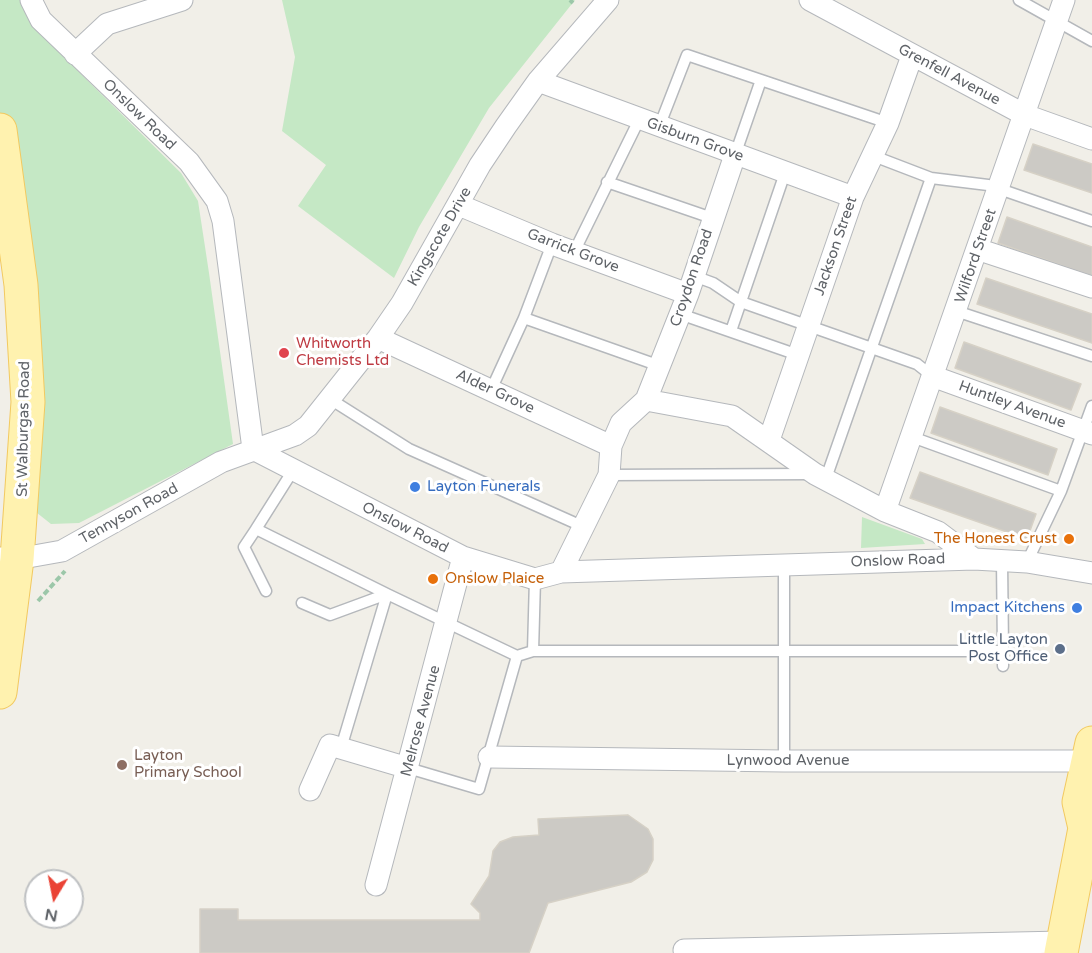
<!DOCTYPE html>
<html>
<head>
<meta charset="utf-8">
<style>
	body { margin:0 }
	#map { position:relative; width:1092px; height:953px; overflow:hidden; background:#f1efe8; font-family:"Varela Round",sans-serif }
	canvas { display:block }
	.north { position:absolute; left:24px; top:869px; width:60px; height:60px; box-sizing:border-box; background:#fff; border:2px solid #bfc1c3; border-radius:50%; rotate:190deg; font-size:16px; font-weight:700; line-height:24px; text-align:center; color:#5f6368 }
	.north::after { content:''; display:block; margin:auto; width:21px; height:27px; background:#ea4335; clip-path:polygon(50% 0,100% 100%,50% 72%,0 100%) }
</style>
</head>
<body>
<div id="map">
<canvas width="1092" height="953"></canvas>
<div class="north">N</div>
</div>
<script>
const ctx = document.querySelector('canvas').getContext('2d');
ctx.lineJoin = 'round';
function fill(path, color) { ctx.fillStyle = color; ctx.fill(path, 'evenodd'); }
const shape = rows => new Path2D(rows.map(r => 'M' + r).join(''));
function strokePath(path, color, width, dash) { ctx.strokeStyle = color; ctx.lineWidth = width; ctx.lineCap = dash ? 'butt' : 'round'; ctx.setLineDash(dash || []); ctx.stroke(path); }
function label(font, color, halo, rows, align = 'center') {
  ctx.font = font + ' "Varela Round",sans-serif'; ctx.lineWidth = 6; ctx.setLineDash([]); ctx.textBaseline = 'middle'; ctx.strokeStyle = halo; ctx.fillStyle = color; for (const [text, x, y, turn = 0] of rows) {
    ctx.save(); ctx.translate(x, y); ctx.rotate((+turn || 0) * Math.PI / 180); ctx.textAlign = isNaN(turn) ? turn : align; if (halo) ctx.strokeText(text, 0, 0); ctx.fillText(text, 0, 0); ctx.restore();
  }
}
const green = shape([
	[0,0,20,0,30,19,79,72,181,173,198,201,209,273,233,444,79,523,51,524,22,501,0,130],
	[282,0,575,0,489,108,419,227,394,278,298,206,326,165,282,131,295,57],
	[862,517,922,539,925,544,861,548]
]);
const building = shape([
	[1033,144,1092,164,1092,193,1024,170,1033,144],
	[1007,217,1092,247,1092,276,998,243,1007,217],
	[986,278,1092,314,1092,343,977,304,986,278],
	[964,342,1081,384,1071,410,955,368,964,342],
	[940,407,1057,449,1048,475,931,433,940,407],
	[920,472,1036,514,1027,539,910,498,920,472],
	[628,815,648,829,653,839,653,860,647,872,631,882,548,903,529,953,200,953,200,909,238,909,238,920,480,920,480,913,471,904,489,876,493,851,500,842,513,837,539,835,538,819,628,815]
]);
const path = shape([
	[570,0,573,3],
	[38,601,65,571]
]);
const service = shape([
	[1019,0,1092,41],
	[659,127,687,55,888,123],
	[735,155,761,80],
	[871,155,931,178,988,185,1092,221],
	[607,182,712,218],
	[574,252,639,120],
	[694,276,713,283,741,302,917,364,932,376],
	[956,311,1092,356],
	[680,314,798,355],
	[524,318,660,366],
	[731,331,785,173],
	[491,390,524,318,552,244],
	[330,399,409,449,584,527],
	[912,437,1061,491],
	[292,472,256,529,387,594,341,748],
	[609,475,812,474],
	[825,481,931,178],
	[256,529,244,547,266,591],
	[1027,562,1061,491,1092,406],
	[784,565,784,761],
	[302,603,330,615,387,594,517,656],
	[533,651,1003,651,1002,560],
	[1003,651,1003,666],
	[408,768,479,789,517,656,533,651,535,579]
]);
const minor = shape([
	[31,0,41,20,189,162,217,201,223,221,253,449],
	[810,0,1025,115,1092,139],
	[75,54,107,24,182,0],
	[538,81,853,197],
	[459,205,552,244,688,294],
	[977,249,1092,287],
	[378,338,611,446],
	[932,376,1092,434],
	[646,400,688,294,735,155],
	[769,440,853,197,888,123,912,56],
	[253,449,463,557,535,579,561,572,974,559,1027,562,1092,573],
	[885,511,1064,0],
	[0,558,17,559,62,551,221,462,295,435,308,426,378,338,402,303,480,165,506,126,538,81,608,0],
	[561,572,609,475,611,446,621,423,646,400,732,416,815,474,885,511,938,532,974,559],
	[489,757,784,761,1092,761],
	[310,790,330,745,408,768],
	[376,885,463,557],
	[684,950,1063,942]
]);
const primary = shape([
	[0,130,21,285,28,402,17,559,0,692],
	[1061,953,1085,828,1079,802,1092,743]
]);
const markers = [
	[284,353,6,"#e0444e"],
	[415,487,6,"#3f7fe0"],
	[1069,539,6,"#e8710a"],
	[433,579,6,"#e8710a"],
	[1077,608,6,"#3f7fe0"],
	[1060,649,6,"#5c6f8a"],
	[122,765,6,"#8d6e63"]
];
const streetNames = [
	["Grenfell Avenue",949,75,28],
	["Onslow Road",139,115,44],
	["Gisburn Grove",695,140,20],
	["Kingscote Drive",440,237,-60],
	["Jackson Street",836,246,-71],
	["Garrick Grove",573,251,21],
	["Wilford Street",976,256,-71],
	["Croydon Road",692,278,-71],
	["Alder Grove",495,392,25],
	["Huntley Avenue",1012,405,20],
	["St Walburgas Road",24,429,-89],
	["Tennyson Road",129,514,-29],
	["Onslow Road",405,528,27],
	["Onslow Road",898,561,-2],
	["Melrose Avenue",421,721,-75],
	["Lynwood Avenue",788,761]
];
const healthNames = [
	["Whitworth",296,344],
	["Chemists Ltd",296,361]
];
const shopNames = [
	["Layton Funerals",427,487],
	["Impact Kitchens",1065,608,"right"]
];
const foodNames = [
	["The Honest Crust",1057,539],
	["Onslow Plaice",445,579,"left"]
];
const serviceNames = [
	["Little Layton",1048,640],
	["Post Office",1048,657]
];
const educationNames = [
	["Layton",134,756],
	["Primary School",134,773]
];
fill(green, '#c5e8c5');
fill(building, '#cccac5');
strokePath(building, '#d6d1c6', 1.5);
strokePath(service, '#b5b8bc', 13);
strokePath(minor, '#b5b8bc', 23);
strokePath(primary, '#f2c960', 35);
strokePath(path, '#9cc7a9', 4, [6, 3]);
strokePath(service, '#fff', 10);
strokePath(minor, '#fff', 21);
strokePath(primary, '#fff2af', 33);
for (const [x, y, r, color] of markers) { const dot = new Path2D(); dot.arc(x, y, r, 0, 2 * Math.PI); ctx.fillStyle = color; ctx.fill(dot); strokePath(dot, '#fff', 2); }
label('15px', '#5f6368', '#fff', streetNames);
label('15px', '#be3a42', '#fff', healthNames, 'left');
label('15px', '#366cbe', '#fff', shopNames, 'left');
label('15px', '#c56008', '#fff', foodNames, 'right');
label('15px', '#4e5e75', '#fff', serviceNames, 'right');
label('15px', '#785e54', '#fff', educationNames, 'left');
</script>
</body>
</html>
